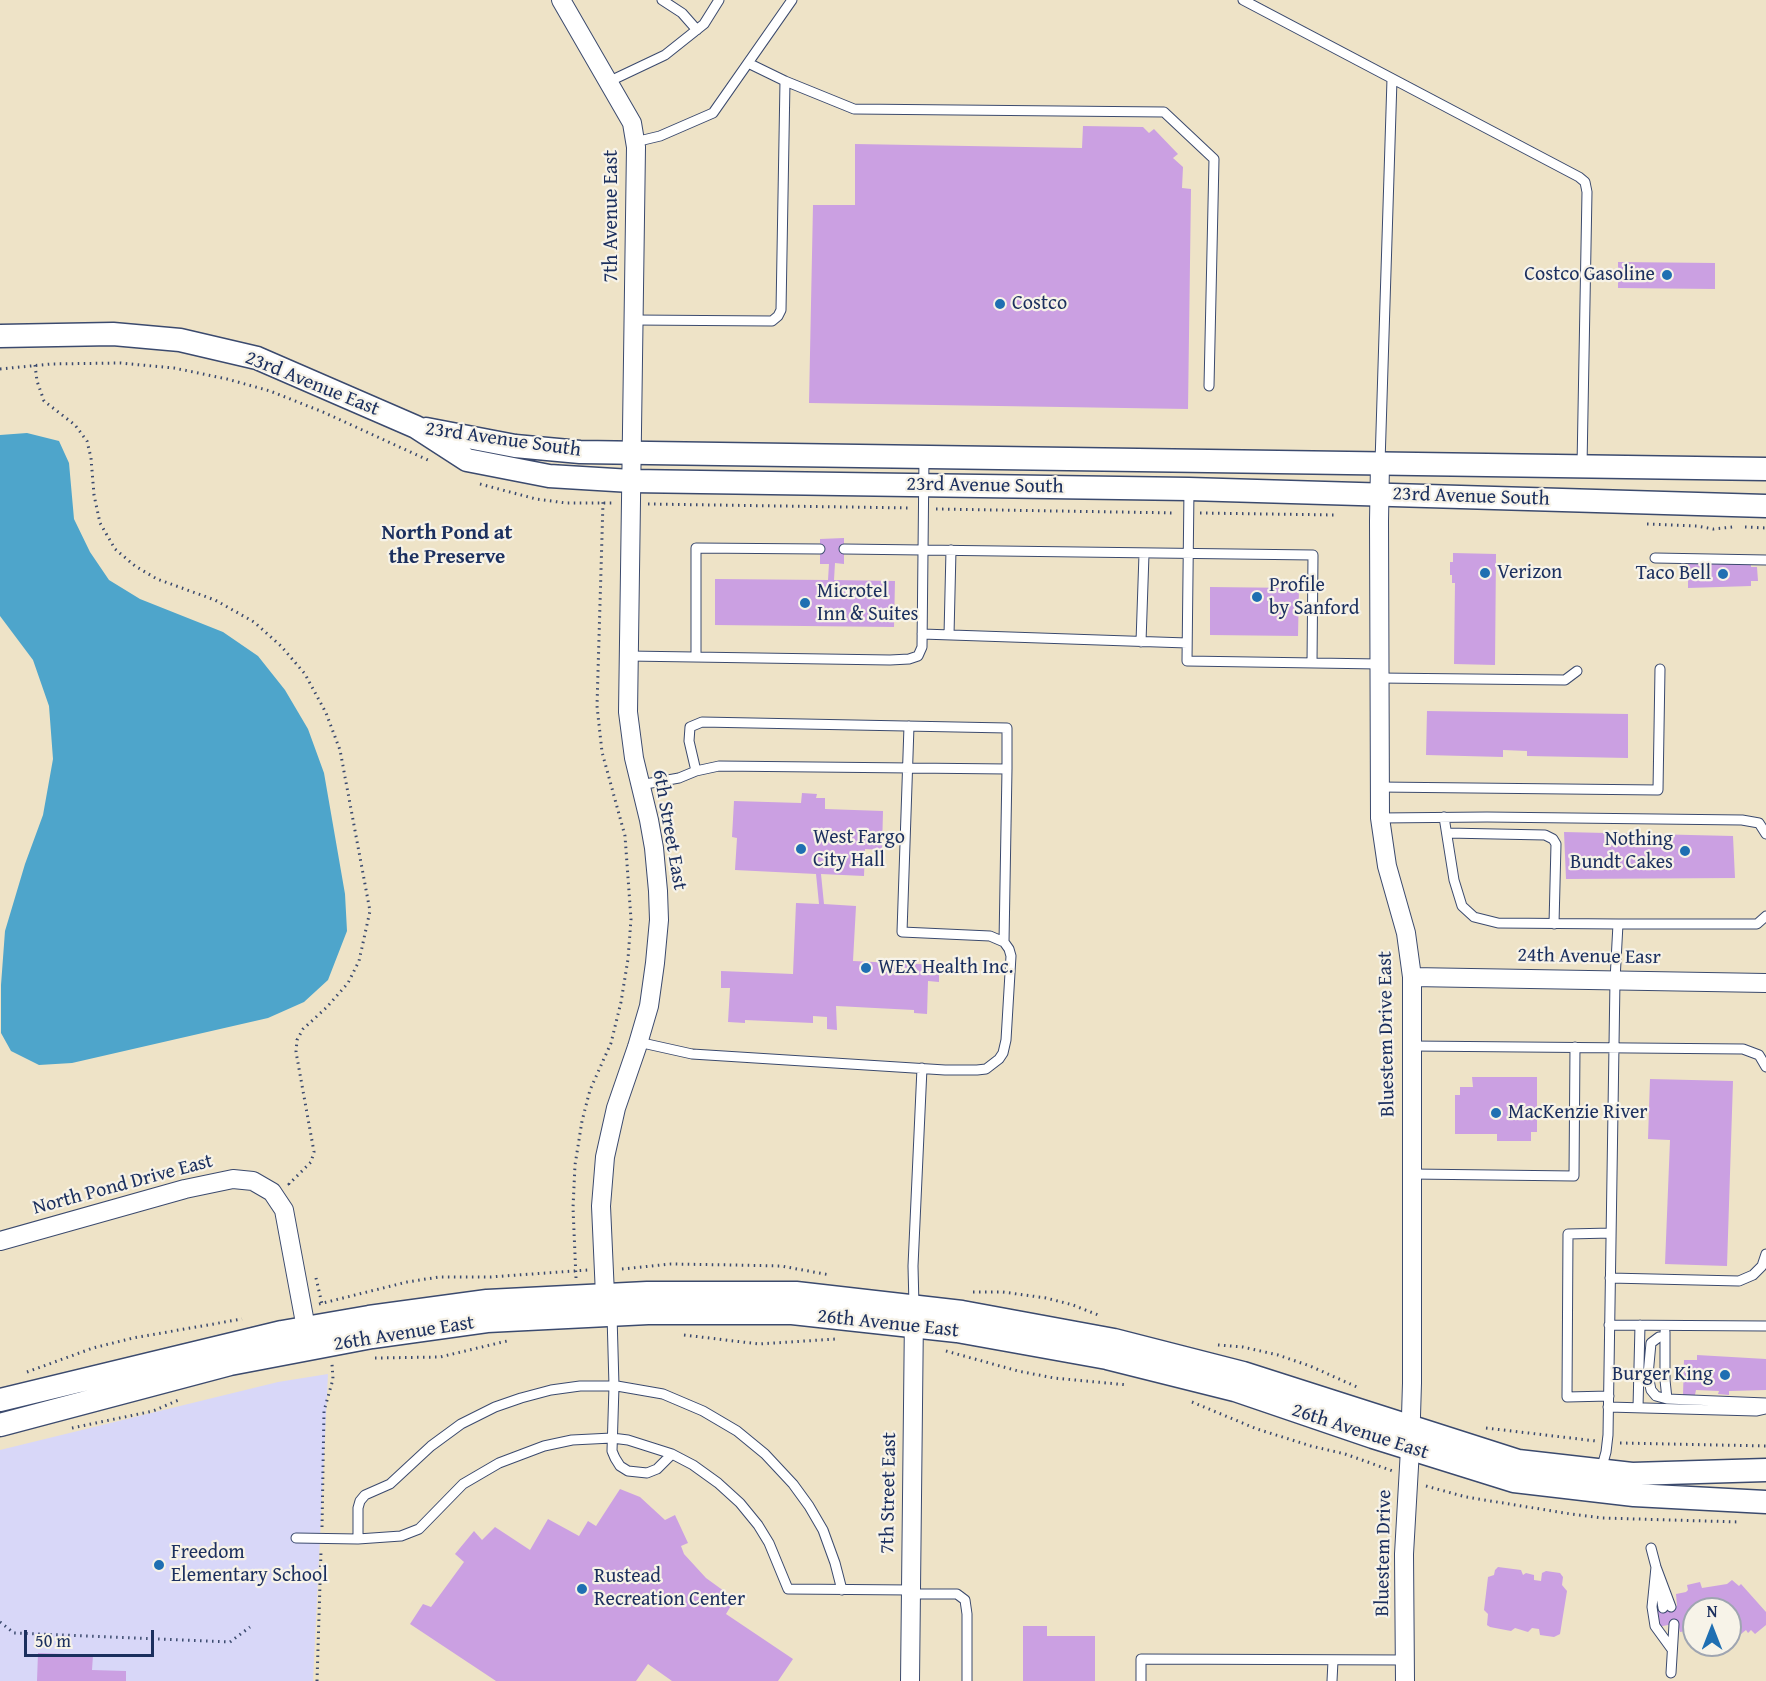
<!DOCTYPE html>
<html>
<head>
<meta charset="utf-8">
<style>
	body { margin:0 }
	#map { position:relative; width:1766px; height:1681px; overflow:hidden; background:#eee3c7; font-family:"Gentium Book Plus",serif }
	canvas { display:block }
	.north { position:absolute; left:1682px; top:1597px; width:60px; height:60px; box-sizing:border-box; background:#f7f3e8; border:2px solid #9fa5b1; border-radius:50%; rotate:0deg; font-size:16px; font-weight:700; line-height:24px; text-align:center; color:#1b2f5e }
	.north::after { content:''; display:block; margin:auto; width:21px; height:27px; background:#1f6fb2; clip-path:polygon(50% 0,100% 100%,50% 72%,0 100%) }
	.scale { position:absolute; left:24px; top:1630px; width:130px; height:27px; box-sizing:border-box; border:3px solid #1b2f5e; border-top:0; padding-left:8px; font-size:18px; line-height:21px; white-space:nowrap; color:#1b2f5e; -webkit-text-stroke:4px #f7f3e8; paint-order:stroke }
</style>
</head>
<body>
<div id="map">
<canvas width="1766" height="1681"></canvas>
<div class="north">N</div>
<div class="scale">50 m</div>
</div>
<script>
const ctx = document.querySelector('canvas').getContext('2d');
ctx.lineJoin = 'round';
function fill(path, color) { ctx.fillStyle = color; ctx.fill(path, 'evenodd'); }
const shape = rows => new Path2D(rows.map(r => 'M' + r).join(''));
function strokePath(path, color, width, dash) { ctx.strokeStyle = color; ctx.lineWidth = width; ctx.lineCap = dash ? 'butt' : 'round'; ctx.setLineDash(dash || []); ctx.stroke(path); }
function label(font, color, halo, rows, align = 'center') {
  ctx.font = font + ' "Gentium Book Plus",serif'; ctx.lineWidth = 4.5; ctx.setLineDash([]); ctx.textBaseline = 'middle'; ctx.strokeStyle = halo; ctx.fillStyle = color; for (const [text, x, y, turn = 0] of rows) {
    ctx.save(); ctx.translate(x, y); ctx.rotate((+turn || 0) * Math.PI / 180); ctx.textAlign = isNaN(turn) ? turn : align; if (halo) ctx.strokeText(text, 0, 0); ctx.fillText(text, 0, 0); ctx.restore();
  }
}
const built = shape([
	[328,1374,313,1681,0,1681,0,1450,278,1382]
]);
const water = shape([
	[27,433,59,441,69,463,74,519,90,552,109,580,140,599,223,632,258,656,285,690,308,729,324,773,345,894,347,931,328,980,304,1002,268,1018,72,1063,39,1065,11,1051,1,1033,1,985,5,931,25,864,43,815,53,759,49,706,33,660,0,616,0,435]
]);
const building = shape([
	[1083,126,1143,127,1149,133,1154,129,1178,154,1173,158,1183,167,1182,188,1191,189,1188,409,809,403,813,205,855,205,855,144,1082,148],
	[1618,262,1715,263,1715,289,1618,288],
	[844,538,844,564,835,563,834,580,895,581,894,627,715,625,715,579,828,580,829,564,820,564,820,539],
	[1453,553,1496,554,1495,665,1454,664,1455,583,1452,583,1452,575,1450,575,1450,562,1453,562],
	[1751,563,1751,567,1757,567,1758,581,1751,581,1751,586,1688,588,1688,564],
	[1210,587,1299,588,1298,636,1210,635],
	[1427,711,1628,714,1628,758,1527,756,1527,751,1503,750,1503,757,1426,755],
	[802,793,817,794,816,798,825,798,825,809,883,811,882,850,865,849,864,876,821,874,824,904,856,906,853,961,939,965,939,982,928,981,927,1014,914,1013,914,1010,836,1006,837,1030,827,1029,827,1017,813,1016,813,1023,745,1020,745,1023,728,1022,730,988,721,988,721,971,793,974,796,903,819,904,816,874,735,870,737,838,732,837,734,801,801,803],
	[1564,832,1733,836,1735,878,1566,879],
	[1472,1077,1537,1077,1537,1132,1531,1132,1531,1141,1497,1141,1497,1134,1455,1134,1455,1095,1460,1095,1460,1087,1473,1087],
	[1650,1079,1733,1081,1727,1266,1665,1264,1670,1140,1648,1139],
	[1697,1355,1766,1359,1766,1390,1729,1391,1729,1395,1718,1394,1719,1391,1696,1390,1695,1395,1683,1395,1684,1360,1697,1360],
	[620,1489,640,1497,665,1520,675,1515,688,1543,681,1546,684,1554,706,1578,735,1599,726,1614,793,1659,778,1681,672,1681,648,1664,636,1681,496,1681,410,1624,423,1604,431,1607,464,1562,455,1554,474,1531,482,1540,495,1527,530,1550,548,1519,579,1536,588,1521,596,1526],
	[1498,1567,1521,1570,1523,1575,1526,1573,1534,1575,1534,1580,1541,1581,1542,1573,1546,1571,1560,1573,1563,1577,1562,1585,1567,1591,1560,1634,1554,1637,1540,1635,1539,1629,1532,1628,1528,1632,1515,1628,1511,1631,1490,1627,1487,1625,1488,1614,1484,1610,1488,1577,1494,1575,1495,1570],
	[1732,1580,1739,1586,1741,1584,1766,1612,1766,1625,1755,1634,1751,1630,1748,1633,1746,1630,1741,1634,1732,1625,1730,1625,1730,1609,1694,1609,1694,1630,1680,1632,1678,1623,1658,1627,1655,1610,1677,1606,1676,1594,1686,1592,1688,1590,1687,1585,1700,1582,1702,1588,1727,1584],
	[1023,1626,1047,1626,1047,1636,1095,1636,1095,1681,1023,1681],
	[38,1653,93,1655,92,1670,126,1671,126,1681,37,1681]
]);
const path = shape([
	[35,365,37,381,44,401,75,425,87,441,91,458,94,495,100,523,115,549,135,566,157,579,215,600,254,622,281,646,305,674,326,713,340,750,370,911,359,961,348,983,327,1007,303,1029,297,1040,296,1052,314,1152,311,1162,289,1184,291,1186],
	[0,369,51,364,120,363,174,368,227,379,270,391,323,412,430,461],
	[480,484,536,499,566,503,615,503],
	[648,504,912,508],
	[936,509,1176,513],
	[1200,513,1335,515],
	[1647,524,1697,526,1713,529,1733,527],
	[1745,527,1766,528],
	[622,1269,671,1264,734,1265,781,1266,830,1275],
	[316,1278,322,1304],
	[576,1278,573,1208,575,1165,582,1121,590,1090,611,1043,621,1002,628,959,631,919,625,836,602,752,597,706,603,502],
	[973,1292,1003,1292,1046,1298,1073,1305,1098,1315],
	[319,1304,407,1282,439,1277,490,1277,588,1270],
	[684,1335,759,1344,836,1339],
	[1218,1345,1243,1347,1278,1355,1310,1366,1357,1387],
	[946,1351,1018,1371,1054,1378,1128,1385],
	[375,1358,440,1357,507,1341],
	[27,1372,93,1348,133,1338,242,1319],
	[1192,1402,1257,1429,1311,1446,1345,1454,1393,1471],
	[72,1428,153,1411,181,1399],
	[1486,1428,1596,1441],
	[1620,1443,1766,1446],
	[1426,1486,1466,1497,1571,1514,1602,1518,1740,1522],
	[322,1527,324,1411,333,1379,332,1364],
	[0,1622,14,1633,230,1642,250,1627],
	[317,1681,321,1551]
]);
const service = shape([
	[662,0,682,13,697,30],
	[1243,0,1579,177,1585,182,1587,192,1582,466],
	[748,63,785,81,854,109,1164,112,1214,159,1209,386],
	[608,82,665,55,704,24,719,0],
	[635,142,660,136,713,113,792,0],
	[634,320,772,321,778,316,781,310,785,81],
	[1380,463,1392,79],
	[1189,489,1187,661,1379,664],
	[844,549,1313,555,1312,663],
	[1655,558,1766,560],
	[922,634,1187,643],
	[949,635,951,550],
	[1141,642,1144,554],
	[628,656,890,660,909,659,918,656,922,647,924,457],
	[696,657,696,548,820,549],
	[1379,678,1565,680,1577,671],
	[696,771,689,741,690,727,702,722,1007,728,1007,769],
	[640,785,679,778,696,771,719,766,1007,769,1004,942],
	[1379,787,1658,790,1660,669],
	[1444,817,1454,880,1462,906,1474,917,1498,923,1618,924],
	[1380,818,1487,817,1742,820,1759,823,1766,834],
	[1447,833,1545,835,1553,839,1556,844,1554,924],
	[638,1042,692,1054,945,1070,977,1070,986,1069,999,1059,1003,1053,1006,1040,1011,956,1009,949,1004,942,990,936,902,932,909,726],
	[1412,1046,1743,1049,1759,1055,1766,1067],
	[1412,1174,1574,1176,1575,1047],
	[1610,1278,1739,1281,1753,1275,1762,1266,1766,1254],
	[914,1306,913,1266,922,1068],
	[612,1315,614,1386,612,1451,615,1458,620,1466,628,1471,647,1473,657,1469,672,1454],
	[1609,1325,1766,1326],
	[1665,1332,1665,1380,1667,1399],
	[1665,1337,1659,1337,1651,1343,1648,1375,1651,1390,1656,1396,1667,1399,1766,1403],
	[1609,1396,1567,1397,1568,1234,1611,1233],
	[1608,1407,1756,1411,1766,1409],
	[1638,1408,1640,1325],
	[1601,1470,1606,1452,1608,1435,1615,980,1618,924,1757,924,1766,916],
	[296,1538,358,1539,401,1536,419,1529,463,1484,499,1463,544,1446,572,1440,612,1438,628,1440,672,1454,693,1465,718,1483,740,1503,758,1525,769,1543,788,1589,911,1590],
	[358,1539,358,1508,360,1501,365,1495,390,1484,431,1446,461,1424,495,1407,521,1398,551,1390,580,1386,617,1386,663,1394,703,1411,737,1431,765,1454,793,1484,809,1506,823,1530,835,1563,842,1590],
	[1651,1548,1656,1567,1671,1607],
	[1656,1567,1652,1607,1655,1626,1671,1648],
	[1660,1590,1663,1608],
	[911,1594,957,1594,965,1600,967,1614,967,1681],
	[1671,1673,1674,1624],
	[1141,1681,1141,1659,1405,1660],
	[1332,1681,1333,1661]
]);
const minor = shape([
	[561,0,632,123,636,147,628,712,634,758,649,820,654,848,658,891,659,920,655,963,649,1006,637,1047,616,1108,605,1157,601,1206,605,1295,608,1306],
	[1380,463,1379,521,1380,818,1387,866,1406,933,1412,977,1412,1383,1410,1449,1404,1554,1405,1681],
	[1412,977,1766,983],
	[0,1241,185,1189,233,1179,253,1181,272,1192,284,1210,308,1339],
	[910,1681,914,1314]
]);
const tertiary = shape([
	[0,336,113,334,180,340,257,358,416,427,467,460,549,476,631,481,1189,489,1766,506],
	[426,429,515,446,580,452,1766,469],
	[0,1400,282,1332,369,1317,487,1301,647,1293,796,1293,962,1312,1114,1340,1243,1373,1518,1461,1632,1474,1766,1470],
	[0,1425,230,1364,372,1337,487,1321,648,1313,792,1313,957,1331,1107,1358,1235,1390,1373,1437,1514,1481,1634,1495,1766,1502]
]);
const markers = [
	[1667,275,6,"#1f6fb2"],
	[1000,304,6,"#1f6fb2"],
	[1485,573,6,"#1f6fb2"],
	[1723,574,6,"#1f6fb2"],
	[1257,597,6,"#1f6fb2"],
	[805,603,6,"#1f6fb2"],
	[801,849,6,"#1f6fb2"],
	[1685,851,6,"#1f6fb2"],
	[866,968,6,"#1f6fb2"],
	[1496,1113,6,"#1f6fb2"],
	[1725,1375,6,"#1f6fb2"],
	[159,1565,6,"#1f6fb2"],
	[582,1589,6,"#1f6fb2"]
];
const streetNames = [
	["7th Avenue East",612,216,-90],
	["23rd Avenue East",312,384,22],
	["23rd Avenue South",503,440,8],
	["23rd Avenue South",985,486,1],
	["23rd Avenue South",1471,497,2],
	["6th Street East",669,830,80],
	["24th Avenue Easr",1589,957,1],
	["Bluestem Drive East",1387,1034,-91],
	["North Pond Drive East",123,1185,-15],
	["26th Avenue East",888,1324,6],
	["26th Avenue East",404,1334,-9],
	["26th Avenue East",1360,1432,18],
	["7th Street East",889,1493,-89],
	["Bluestem Drive",1384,1553,-89]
];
const poiNames = [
	["Costco Gasoline",1655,275,"right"],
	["Costco",1012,304],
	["Verizon",1497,573],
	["Taco Bell",1711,574,"right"],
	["Profile",1269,586],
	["by Sanford",1269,609],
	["Microtel",817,592],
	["Inn & Suites",817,615],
	["West Fargo",813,838],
	["City Hall",813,861],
	["Nothing",1673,840,"right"],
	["Bundt Cakes",1673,863,"right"],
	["WEX Health Inc.",878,968],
	["MacKenzie River",1508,1113],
	["Burger King",1713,1375,"right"],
	["Freedom",171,1553],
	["Elementary School",171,1576],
	["Rustead",594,1577],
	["Recreation Center",594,1600]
];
const neighbourhoodNames = [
	["North Pond at",447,534],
	["the Preserve",447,558]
];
fill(built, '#d8d7f8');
fill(water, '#4ea5cb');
fill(building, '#cba0e2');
strokePath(service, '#3b4a6e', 11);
strokePath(minor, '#3b4a6e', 20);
strokePath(tertiary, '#3b4a6e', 25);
strokePath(path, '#3b4a6e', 3, [1.5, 4.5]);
strokePath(service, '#fff', 9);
strokePath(minor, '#fff', 18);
strokePath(tertiary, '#fff', 22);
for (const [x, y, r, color] of markers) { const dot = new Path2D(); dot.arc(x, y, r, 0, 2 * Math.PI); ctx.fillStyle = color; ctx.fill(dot); strokePath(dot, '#f7f3e8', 2); }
label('20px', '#1b2f5e', '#f7f3e8', streetNames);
label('20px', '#1b2f5e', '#f7f3e8', poiNames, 'left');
label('bold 21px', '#1b2f5e', '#f7f3e8', neighbourhoodNames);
</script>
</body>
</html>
